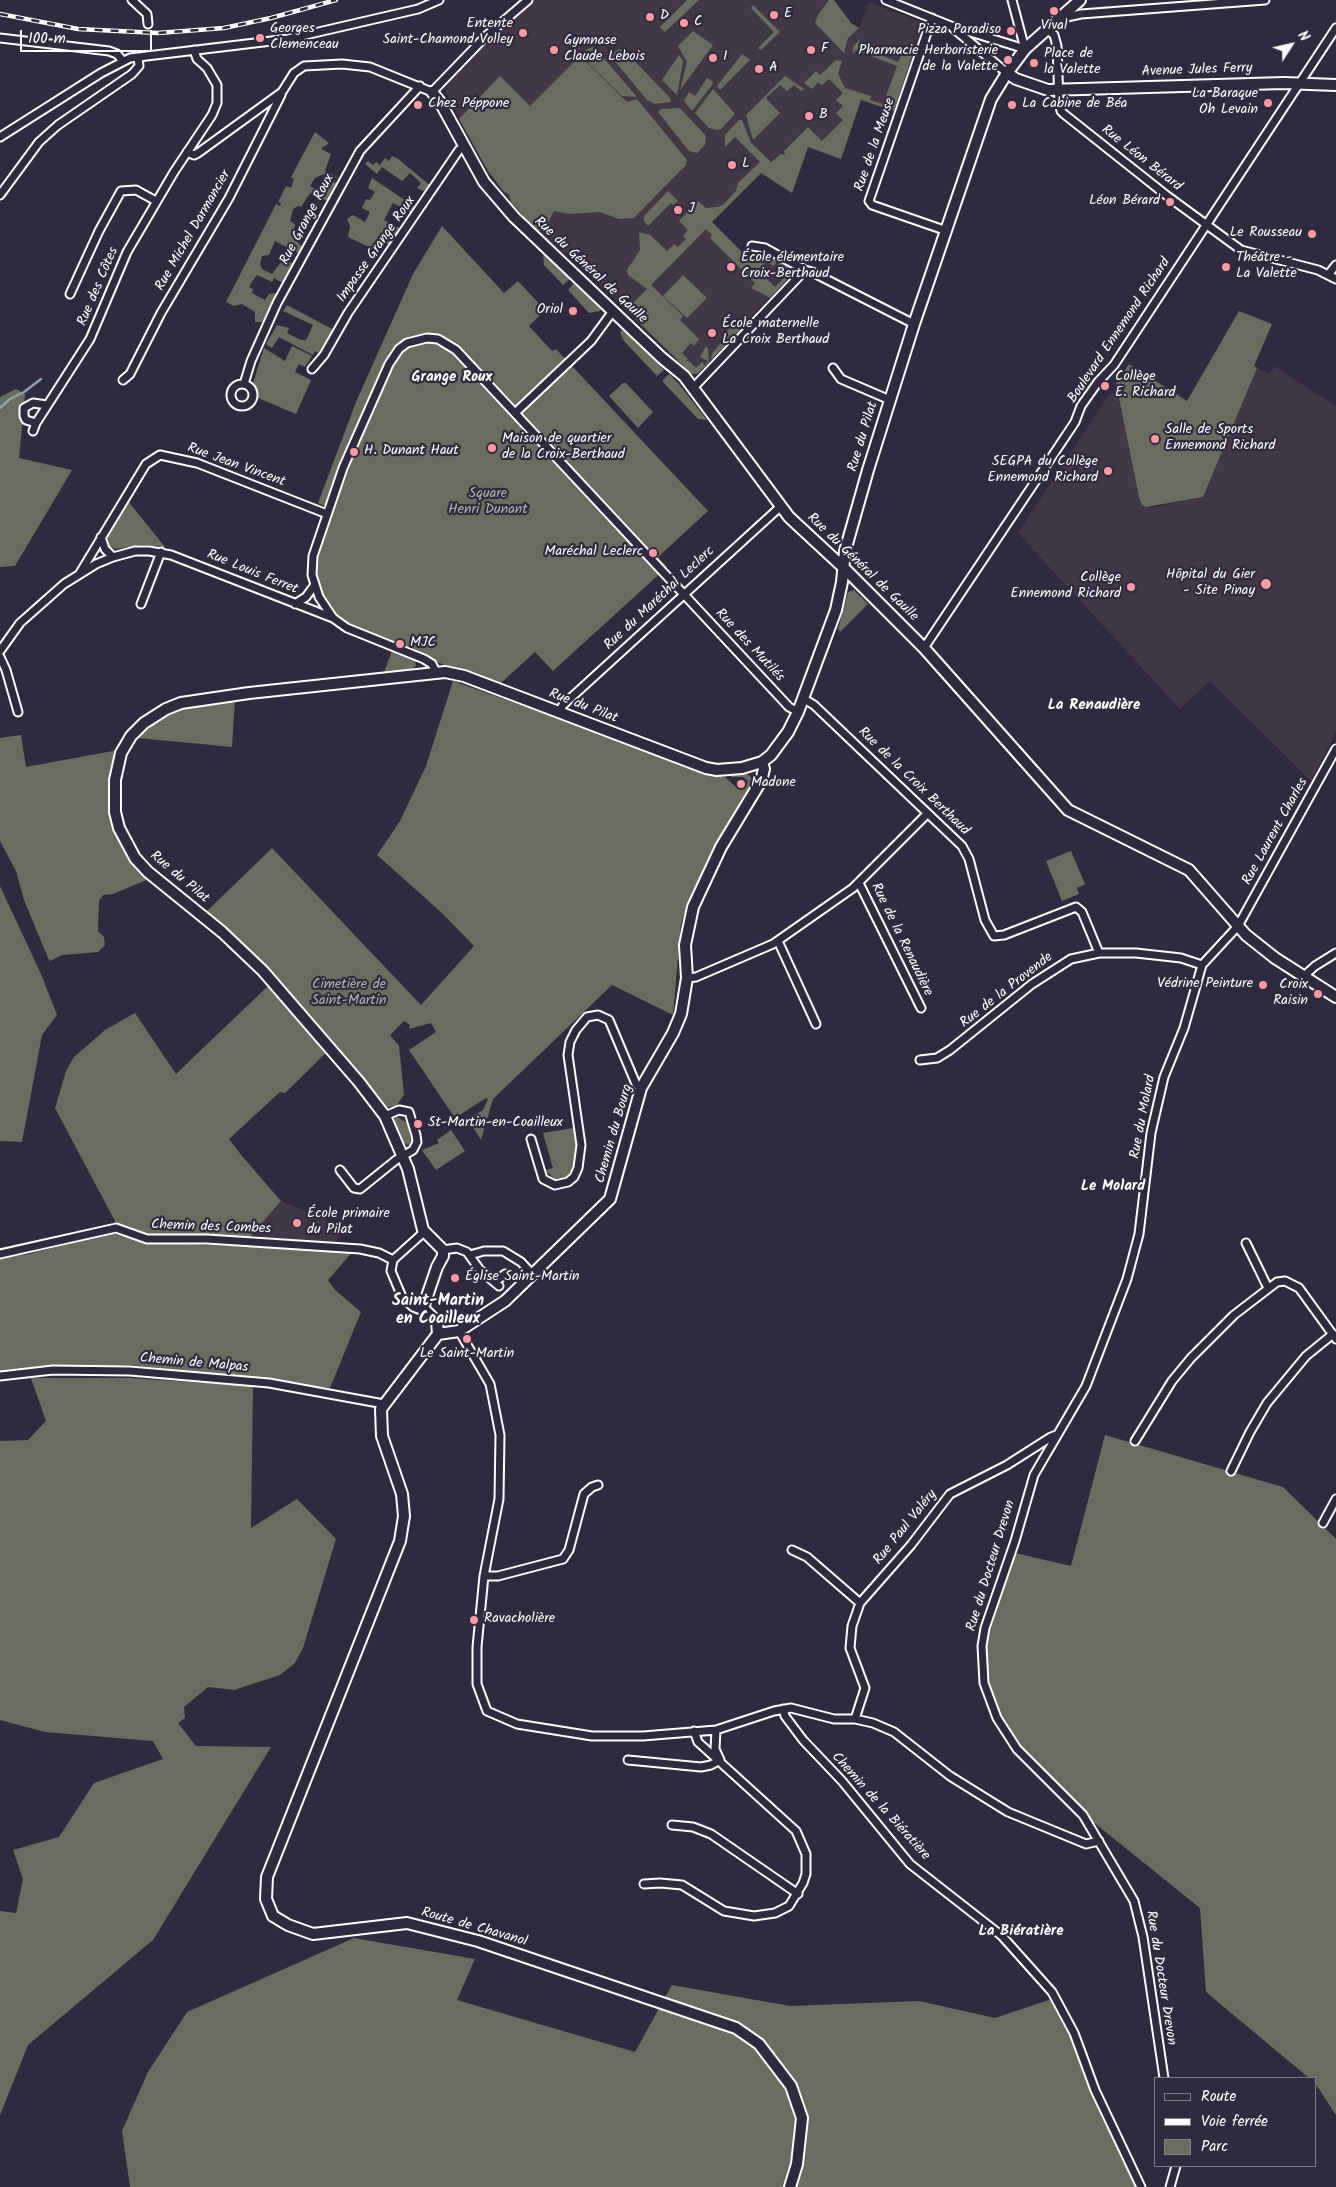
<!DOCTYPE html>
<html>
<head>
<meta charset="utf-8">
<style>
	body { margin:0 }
	#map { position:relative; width:1336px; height:2187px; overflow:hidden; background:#2f2a3d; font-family:Kalam,sans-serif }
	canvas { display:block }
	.legend { position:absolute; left:1154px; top:2077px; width:162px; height:90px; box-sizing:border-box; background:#2f2a3d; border:1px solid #827f8b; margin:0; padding:6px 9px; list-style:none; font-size:15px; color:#fff }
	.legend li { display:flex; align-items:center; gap:10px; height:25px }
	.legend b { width:25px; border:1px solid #827f8b }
	.north { position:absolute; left:1266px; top:20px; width:50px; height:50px; -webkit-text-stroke:4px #2f2a3d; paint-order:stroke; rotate:55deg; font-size:14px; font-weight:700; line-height:20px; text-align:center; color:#fff }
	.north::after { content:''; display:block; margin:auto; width:18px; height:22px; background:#fff; clip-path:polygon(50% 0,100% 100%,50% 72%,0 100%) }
	.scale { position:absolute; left:20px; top:30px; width:132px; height:22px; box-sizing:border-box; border:2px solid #fff; border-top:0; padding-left:6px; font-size:15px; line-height:18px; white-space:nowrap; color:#fff; -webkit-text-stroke:4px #2f2a3d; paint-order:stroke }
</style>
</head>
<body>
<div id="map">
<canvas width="1336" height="2187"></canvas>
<ul class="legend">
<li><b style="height:6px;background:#2f2a3d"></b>Route</li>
<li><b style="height:6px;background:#fff"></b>Voie ferrée</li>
<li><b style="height:14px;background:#686d5f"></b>Parc</li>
</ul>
<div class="north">N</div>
<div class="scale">100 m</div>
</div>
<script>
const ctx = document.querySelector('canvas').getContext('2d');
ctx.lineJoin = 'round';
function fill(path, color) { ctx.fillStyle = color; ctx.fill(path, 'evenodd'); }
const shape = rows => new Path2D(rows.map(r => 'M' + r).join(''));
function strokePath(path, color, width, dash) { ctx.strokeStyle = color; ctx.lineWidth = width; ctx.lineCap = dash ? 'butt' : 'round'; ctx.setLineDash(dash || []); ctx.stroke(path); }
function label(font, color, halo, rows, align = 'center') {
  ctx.font = font + ' Kalam,sans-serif'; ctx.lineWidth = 4.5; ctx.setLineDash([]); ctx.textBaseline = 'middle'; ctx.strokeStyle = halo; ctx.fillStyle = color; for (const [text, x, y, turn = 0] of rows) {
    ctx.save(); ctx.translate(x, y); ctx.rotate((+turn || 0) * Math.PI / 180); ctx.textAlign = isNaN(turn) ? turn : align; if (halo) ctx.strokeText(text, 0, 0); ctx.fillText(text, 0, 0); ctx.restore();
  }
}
const built = shape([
	[535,0,834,0,851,23,859,28,869,2,923,23,894,111,861,100,841,159,808,147,792,193,761,173,712,222,748,258,764,254,792,268,794,272,697,374,692,374,567,253,563,253,538,232,522,215,488,171,450,101,446,92,447,83,493,36],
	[1274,366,1336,406,1336,732,1311,781,1210,681,1180,709,1018,533,1109,395,1117,391,1139,497,1150,508,1203,497,1257,368,1270,374],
	[281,1201,342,1227,336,1244,318,1243,311,1240,308,1243,283,1239,251,1239,250,1237]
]);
const green = shape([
	[687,0,699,0,665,32,660,27],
	[829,0,834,0,851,23,859,28,848,38,844,53,815,23,818,15],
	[753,5,780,32,761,50,758,48,774,32,751,8],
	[693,31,713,45,680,90,687,62,678,46],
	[860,39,858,46,898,62,903,52,912,56,894,111,861,100,841,159,808,147,792,193,761,173,712,222,748,258,754,258,762,254,778,261,773,266,767,261,758,270,775,287,785,277,776,267,780,262,792,268,794,272,770,298,767,296,751,288,755,283,710,238,712,235,706,229,651,285,683,316,680,320,699,339,694,346,691,343,682,353,688,359,686,361,689,361,696,368,702,362,705,365,708,361,700,357,706,346,708,349,709,362,697,374,692,374,626,310,647,289,628,275,627,270,640,250,639,232,650,235,667,251,674,244,678,247,686,239,683,236,688,230,679,221,698,201,706,208,717,207,723,205,736,191,738,183,760,162,735,137,725,147,725,135,739,120,742,120,751,143,771,162,781,154,785,155,784,151,808,127,822,141,843,120,836,113,843,106,836,100,843,93,829,79,822,85,818,82,812,89,804,83,816,71,820,75,836,60,842,61,838,74,845,88,871,96,870,100,883,104,897,66,856,50,853,54,853,47],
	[594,47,596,49,637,97,622,96,583,58,581,54,589,48],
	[619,49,624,50,670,98,671,102,655,104,647,100,613,59,613,53],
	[742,54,750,60,720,90,717,86],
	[679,55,683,61,677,95,662,80],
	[580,56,627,102,637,99,687,160,686,165,634,218,619,219,600,212,569,214,554,211,549,221,538,232,511,202,509,194,504,192,488,171,459,119,500,76,530,106],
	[785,76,804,89,801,91,794,85,787,91,780,85,766,98,780,113,753,140,746,115],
	[707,78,713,82,712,85,692,111,684,101,689,92,695,96],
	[713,89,735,114,721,129,717,130,709,128,695,113],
	[680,108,706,136,705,145,697,153,689,151,658,112,661,109],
	[315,132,329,143,321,149,331,154,325,171,340,179,324,174,315,178,310,186,325,195,331,181,337,183,327,201,310,193,301,207,298,206,293,209,290,221,295,224,293,237,302,247,298,253,275,241,269,255,262,256,260,264,262,269,272,274,282,261,293,263,283,283,274,278,272,282,257,275,253,280,249,287,253,289,252,293,265,300,269,294,277,293,265,322,255,322,255,312,242,304,234,306,226,302,276,204,280,206,281,203,278,202,286,186,291,188,294,179,291,177],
	[392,156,397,158,431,186,426,192,417,188,421,183,410,173,402,181,382,167,377,174,365,164,368,161,373,165,376,162,380,165,385,158,389,161],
	[372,178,415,207,411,213,393,203,384,220,402,229,390,246,380,241,375,250,348,237,350,226,347,219,353,215,365,222,370,212,362,208,366,199,370,200,375,192,368,188],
	[668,191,678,201,673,205,671,203,648,226,644,221,644,216],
	[442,226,504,293,518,281,545,310,529,326,552,351,556,349,708,511,658,557,667,567,553,671,535,652,501,683,468,671,454,669,351,626,336,616,327,605,316,580,314,566,318,551,333,509,318,503,356,402,413,274],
	[543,253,570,279,563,285,544,265],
	[683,275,707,298,687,318,663,296],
	[574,283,601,309,600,311,589,313,568,290],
	[287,305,334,330,320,354,315,351,313,355,279,337,272,348,266,344,277,325,289,328,287,333,301,340,306,340,313,325,283,311],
	[1239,311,1272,324,1254,366,1257,368,1203,497,1146,507,1142,505,1139,497,1116,384,1129,364,1187,401],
	[741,321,740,330,711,360,712,353,724,340,721,337,735,323],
	[623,330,664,370,657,376,623,340,620,332],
	[292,346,312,356,305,367,299,364,295,372,311,380,296,414,258,398,257,389,253,383,264,348,285,361],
	[669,374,678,383,707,420,698,419,662,381],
	[623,383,626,383,653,412,638,428,609,396],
	[16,389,25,394,19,458,72,470,15,566,0,567,0,397],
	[128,501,165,547,143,545,115,549,108,546,108,535],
	[854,590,868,604,840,632,838,629,848,592],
	[392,651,415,661,416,666,410,670,384,672],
	[453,681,605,735,684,767,725,777,738,789,744,789,748,781,743,777,731,777,731,775,746,773,753,779,752,786,741,800,690,898,681,924,673,1015,612,985,493,1099,481,1140,468,1119,483,1110,488,1099,486,1098,455,1118,409,1050,436,1032,431,1023,409,1029,410,1025,404,1021,390,1035,399,1046,404,1095,396,1106,387,1107,383,1105,260,960,206,912,272,848,421,1005,474,946,442,913,377,855,400,821,426,766],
	[235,698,232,747,138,738,147,727,164,715,182,707],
	[21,735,26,767,118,750,110,786,113,824,131,861,149,879,113,894,103,895,99,901,98,931,104,937,105,945,98,952,62,955,50,961,48,958,24,900,16,871,0,841,0,738],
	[1071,851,1085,884,1077,888,1079,894,1062,901,1046,861],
	[0,886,41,974,57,1015,42,1035,22,1142,0,1141],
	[269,985,327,1052,285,1093,280,1092,229,1139,242,1156,281,1201,248,1239,198,1235,140,1235,117,1225,55,1108,66,1071,74,1057,105,1030,135,1013,176,1074],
	[397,1117,408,1123,411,1142,408,1145,402,1142,392,1121],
	[574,1128,577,1148,573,1170,565,1178,555,1179,547,1172,546,1170,553,1168,543,1133],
	[451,1130,465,1151,436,1170,422,1150,439,1143,437,1140],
	[111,1233,141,1242,353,1251,328,1280,335,1290,361,1312,330,1388,133,1365,0,1371,0,1258,29,1254],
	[31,1378,130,1378,253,1386,251,1528,297,1499,336,1539,303,1648,295,1663,280,1675,234,1690,208,1687,184,1707,185,1718,178,1723,196,1746,271,1747,153,1940,28,2045,0,2115,0,1911,16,1913,23,1879,13,1850,59,1837,94,1783,163,1759,153,1741,45,1732,0,1720,0,1441,28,1440,46,1421],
	[1105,1435,1283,1487,1336,1539,1336,2115,1315,2083,1315,2078,1309,2078,1206,1992,1200,1908,1072,1805,1023,1761,997,1727,988,1708,982,1689,978,1657,984,1616,999,1575,1015,1553,1071,1566],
	[354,1938,475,1959,457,2000,635,2052,672,1985,790,2006,919,2001,995,2018,1052,1999,1121,2137,1138,2187,130,2187,122,2131,148,2072,187,2012]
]);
const stream = shape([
	[0,408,10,399,24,392,41,379]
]);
const street = shape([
	[132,0,147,14,148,24],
	[886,0,951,26,1025,49],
	[1012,0,1025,49],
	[932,18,869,201,872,205,947,231],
	[1062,18,1081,14,1265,0],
	[953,28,1007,73],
	[1048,30,1054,35,1057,46,1059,103,1061,111,1064,114,1166,195,1241,250,1318,270,1336,279],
	[0,38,109,51,117,54,123,61],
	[0,137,101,73,130,58,288,39,418,9,439,0],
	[187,152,194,155,198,153,282,92,294,73,304,66,342,64,370,67,432,92,485,37,528,0],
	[0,195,39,142,58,125,132,74,139,66,138,57],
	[752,246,765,248,805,270,812,272,914,324],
	[1328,275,1336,265],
	[70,294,99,231,121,191,136,190,156,201],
	[833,368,841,379,890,400],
	[312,369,324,355,348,313,459,150,464,147],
	[123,380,130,374,161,313,229,198,281,95],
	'231 395a11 11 0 1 1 22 0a11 11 0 1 1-22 0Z',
	[244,384,251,361,277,303,360,151,420,86],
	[694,387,805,270],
	[515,413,591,341,613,311],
	[36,423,26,420,24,416,24,408,33,403,47,405],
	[33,431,36,423,90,339,127,252,174,172,212,115,217,103,217,85,207,68,197,59,194,50],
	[101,537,105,549,113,557],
	[80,573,146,464,160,455,197,463,327,514],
	[141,604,161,552],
	[295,604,306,597,314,586],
	[924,648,1075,422,1081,406,1098,382,1114,365,1336,28],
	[0,651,20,623,64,584,96,564,113,557,135,551,149,551,171,555,333,618],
	[0,657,6,670,18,712],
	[436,672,432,664,424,659,347,628,333,618,319,597,312,575,313,556,343,468,389,364,399,349,407,343,427,338,438,339,456,350,789,707,798,712],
	[804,699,814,705,962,846,969,859,985,920,994,936,1004,935,1076,907,1082,912,1099,953],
	[559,712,563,705,780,507],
	[859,883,921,1008],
	[778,941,816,1024],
	[1304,976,1315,966,1336,953],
	[687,978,696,977,773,944,853,888,927,814],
	[920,1060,937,1058,950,1050,1032,984,1071,959,1099,953,1136,953,1181,958,1202,965],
	[531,1139,543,1179,555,1185,568,1182,574,1177,578,1168,581,1145,568,1055,570,1042,576,1030,587,1017,598,1015,609,1020,636,1084,641,1088],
	[340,1170,354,1188,360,1189,396,1160,413,1150,417,1142,416,1135,409,1112,399,1110,385,1116],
	[424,1232,393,1260,391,1271,402,1297,413,1307,426,1312],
	[1246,1243,1268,1288],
	[443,1250,457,1248,467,1252,480,1270,499,1286],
	[0,1254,116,1228,147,1239,207,1239,360,1249,379,1253,393,1260],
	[470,1255,484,1251,503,1251,521,1262,532,1274],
	[495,1282,505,1274],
	[459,1331,490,1384,500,1435,499,1499,484,1576,477,1647,477,1684,487,1711,517,1724,592,1736,643,1736,716,1730,774,1711,791,1708,834,1719,855,1719,873,1723,894,1732,950,1776,1008,1812,1086,1844,1099,1841],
	[0,1376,53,1370,130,1371,269,1383,384,1404],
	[1135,1441,1172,1381,1191,1358,1234,1315,1277,1282,1285,1281,1299,1288,1336,1339],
	[1231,1471,1250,1432,1267,1403,1306,1356,1333,1334],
	[1323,1523,1336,1499],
	[792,1550,807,1557,860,1603],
	[484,1576,498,1576,563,1559,569,1550,584,1494,592,1487,598,1485],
	[783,1709,785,1716,803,1740,842,1781,910,1864,1002,1936,1052,1992,1074,2033,1095,2090,1141,2187],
	[855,1719,865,1688,850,1648,852,1626,860,1603,911,1545,950,1494,1007,1465,1051,1437,1056,1435],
	[716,1730,715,1749,720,1760],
	[628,1760,701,1767,711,1765,720,1760],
	[672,1825,693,1827,711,1834,798,1894],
	[644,1884,660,1883,682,1885,724,1911,754,1916,775,1913,789,1906,803,1883,806,1874,806,1854,796,1831,698,1742,694,1731],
	[1164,2078,1143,1937,1134,1901,1083,1815,1017,1749,997,1718,984,1683,982,1646,985,1628,1015,1541,1034,1475,1086,1386,1127,1279,1139,1234,1151,1133,1164,1077,1184,1028,1202,965,1238,926,1336,749],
	[1170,2187,1176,2166]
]);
const secondary = shape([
	[1007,73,1016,79,1048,90,1284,83,1336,85],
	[432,92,440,102,484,182,514,217,662,358,684,376,789,517,844,568,924,648,1068,810,1189,870,1246,935,1275,958,1336,997],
	[438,1334,437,1322,423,1308,437,1267,443,1256,443,1250,423,1230,408,1169,385,1116,359,1082,263,971,222,932,148,872,135,858,119,828,115,812,115,780,121,753,131,736,144,723,166,709,181,703,249,693,445,672,464,676,706,768,717,770,742,768,762,762,771,755,788,732,798,712,836,610,842,582,845,551,868,470,914,324,991,99,1007,73,1025,49,1080,0],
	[438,1334,381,1409,382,1436,402,1494,404,1516,400,1541,267,1877,266,1899,273,1916,288,1925,313,1934,407,1923,478,1941,736,2028,759,2044,791,2086,802,2118,797,2164,790,2187],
	[438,1334,459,1331,505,1301,610,1199,641,1088,673,1033,681,1014,687,978,685,945,693,907,721,847,761,781,764,769,762,762]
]);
const rail = shape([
	[0,14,78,29,158,33,224,28,271,18,336,0]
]);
const markers = [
	[1054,11,5,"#ff9aa2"],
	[774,15,5,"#ff9aa2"],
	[650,17,5,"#ff9aa2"],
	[684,23,5,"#ff9aa2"],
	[1011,31,5,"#ff9aa2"],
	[523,33,5,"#ff9aa2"],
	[260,38,5,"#ff9aa2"],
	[554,50,5,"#ff9aa2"],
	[811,50,5,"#ff9aa2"],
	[713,58,5,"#ff9aa2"],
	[1008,60,5,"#ff9aa2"],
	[1034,63,5,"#ff9aa2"],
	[759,69,5,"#ff9aa2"],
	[1268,103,5,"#ff9aa2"],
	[418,105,5,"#ff9aa2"],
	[1012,105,5,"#ff9aa2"],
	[809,116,5,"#ff9aa2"],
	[732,165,5,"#ff9aa2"],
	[1170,202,5,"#ff9aa2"],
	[678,210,5,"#ff9aa2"],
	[1312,234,5,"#ff9aa2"],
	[731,267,5,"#ff9aa2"],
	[1226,267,5,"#ff9aa2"],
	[573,311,5,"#ff9aa2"],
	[712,333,5,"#ff9aa2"],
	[1105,386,5,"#ff9aa2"],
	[1155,439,5,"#ff9aa2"],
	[492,448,5,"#ff9aa2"],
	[354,452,5,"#ff9aa2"],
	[1108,471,5,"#ff9aa2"],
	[653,553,5,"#ff9aa2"],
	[1266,584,6,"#ff9aa2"],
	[1131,587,5,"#ff9aa2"],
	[400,644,5,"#ff9aa2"],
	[741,784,5,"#ff9aa2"],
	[1263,985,5,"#ff9aa2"],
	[1318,994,5,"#ff9aa2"],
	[418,1124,5,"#ff9aa2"],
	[297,1223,5,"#ff9aa2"],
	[455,1278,5,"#ff9aa2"],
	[467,1339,5,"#ff9aa2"],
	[474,1620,5,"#ff9aa2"]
];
const poiNames = [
	["E",784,15],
	["D",660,17],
	["C",694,23],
	["Entente",513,25,"right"],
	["Saint-Chamond Volley",513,41,"right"],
	["Vival",1054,27,"center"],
	["Georges",270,30],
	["Clemenceau",270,46],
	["Pizza Paradiso",1001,31,"right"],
	["Gymnase",564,42],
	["Claude Lebois",564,58],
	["F",821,50],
	["Pharmacie Herboristerie",998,52,"right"],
	["de la Valette",998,68,"right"],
	["Place de",1044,55],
	["la Valette",1044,71],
	["I",723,58],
	["A",769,69],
	["La Baraque",1258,95,"right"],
	["Oh Levain",1258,111,"right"],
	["Chez Péppone",428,105],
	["La Cabine de Béa",1022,105],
	["B",819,116],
	["L",742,165],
	["Léon Bérard",1160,202,"right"],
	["J",688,210],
	["Le Rousseau",1302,234,"right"],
	["École élémentaire",741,259],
	["Croix-Berthaud",741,275],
	["Théâtre -",1236,259],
	["La Valette",1236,275],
	["Oriol",563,311,"right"],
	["École maternelle",722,325],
	["La Croix Berthaud",722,341],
	["Collège",1115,378],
	["E. Richard",1115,394],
	["Salle de Sports",1165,431],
	["Ennemond Richard",1165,447],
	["Maison de quartier",502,440],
	["de la Croix-Berthaud",502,456],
	["H. Dunant Haut",364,452],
	["SEGPA du Collège",1098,463,"right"],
	["Ennemond Richard",1098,479,"right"],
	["Maréchal Leclerc",643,553,"right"],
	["Hôpital du Gier",1255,576,"right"],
	["- Site Pinay",1255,592,"right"],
	["Collège",1121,579,"right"],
	["Ennemond Richard",1121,595,"right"],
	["MJC",410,644],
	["Madone",751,784],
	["Védrine Peinture",1253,985,"right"],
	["Croix",1308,986,"right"],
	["Raisin",1308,1002,"right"],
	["St-Martin-en-Coailleux",428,1124],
	["École primaire",307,1215],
	["du Pilat",307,1231],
	["Église Saint-Martin",465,1278],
	["Le Saint-Martin",467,1355,"center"],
	["Ravacholière",484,1620]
];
const streetNames = [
	["Avenue Jules Ferry",1197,71,-2],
	["Rue de la Meuse",876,145,-71],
	["Rue Léon Bérard",1141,159,38],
	["Rue Grange Roux",308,220,-62],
	["Rue Michel Darmancier",194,231,-60],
	["Impasse Grange Roux",377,250,-55],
	["Rue du Général de Gaulle",590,271,43],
	["Rue des Côtes",99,287,-67],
	["Boulevard Ennemond Richard",1120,331,-56],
	["Rue du Pilat",864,437,-73],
	["Rue Jean Vincent",236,466,20],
	["Rue du Général de Gaulle",862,568,44],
	["Rue Louis Ferret",252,573,22],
	["Rue du Maréchal Leclerc",660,599,-43],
	["Rue des Mutilés",749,646,47],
	["Rue du Pilat",583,707,21],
	["Rue de la Croix Berthaud",913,782,44],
	["Rue Laurent Charles",1276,832,-61],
	["Rue du Pilat",179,878,40],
	["Rue de la Renaudière",901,940,64],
	["Rue de la Provende",1007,991,-38],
	["Rue du Molard",1144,1117,-79],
	["Chemin du Bourg",615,1134,-74],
	["Chemin des Combes",211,1228,2],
	["Chemin de Malpas",194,1364,5],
	["Rue Paul Valéry",906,1528,-51],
	["Rue du Docteur Drevon",992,1566,-73],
	["Chemin de la Biératière",880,1807,48],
	["Route de Chavanol",474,1928,16],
	["Rue du Docteur Drevon",1160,1978,81]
];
const parkNames = [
	["Square",488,495],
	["Henri Dunant",488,511],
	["Cimetière de",349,986],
	["Saint-Martin",349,1002]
];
const neighbourhoodNames = [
	["Grange Roux",452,378],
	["La Renaudière",1094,706],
	["Le Molard",1113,1187],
	["La Biératière",1021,1932]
];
const quarterNames = [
	["Saint-Martin",438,1302],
	["en Coailleux",438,1320]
];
fill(built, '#413845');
fill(green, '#686d5f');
strokePath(stream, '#92a0ac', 2.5);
strokePath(street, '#fff', 11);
strokePath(secondary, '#fff', 14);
strokePath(street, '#2f2a3d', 7);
strokePath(secondary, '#2f2a3d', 10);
strokePath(rail, '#fff', 4.5);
strokePath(rail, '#2f2a3d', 2.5, [8]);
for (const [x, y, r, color] of markers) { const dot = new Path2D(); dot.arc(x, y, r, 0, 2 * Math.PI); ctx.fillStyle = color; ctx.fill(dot); strokePath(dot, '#2f2a3d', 2); }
label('14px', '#fff', '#2f2a3d', poiNames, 'left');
label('14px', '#fff', '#2f2a3d', streetNames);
label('14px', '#b4b6af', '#2f2a3d', parkNames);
label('bold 15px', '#fff', '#2f2a3d', neighbourhoodNames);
label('bold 16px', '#fff', '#2f2a3d', quarterNames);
</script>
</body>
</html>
